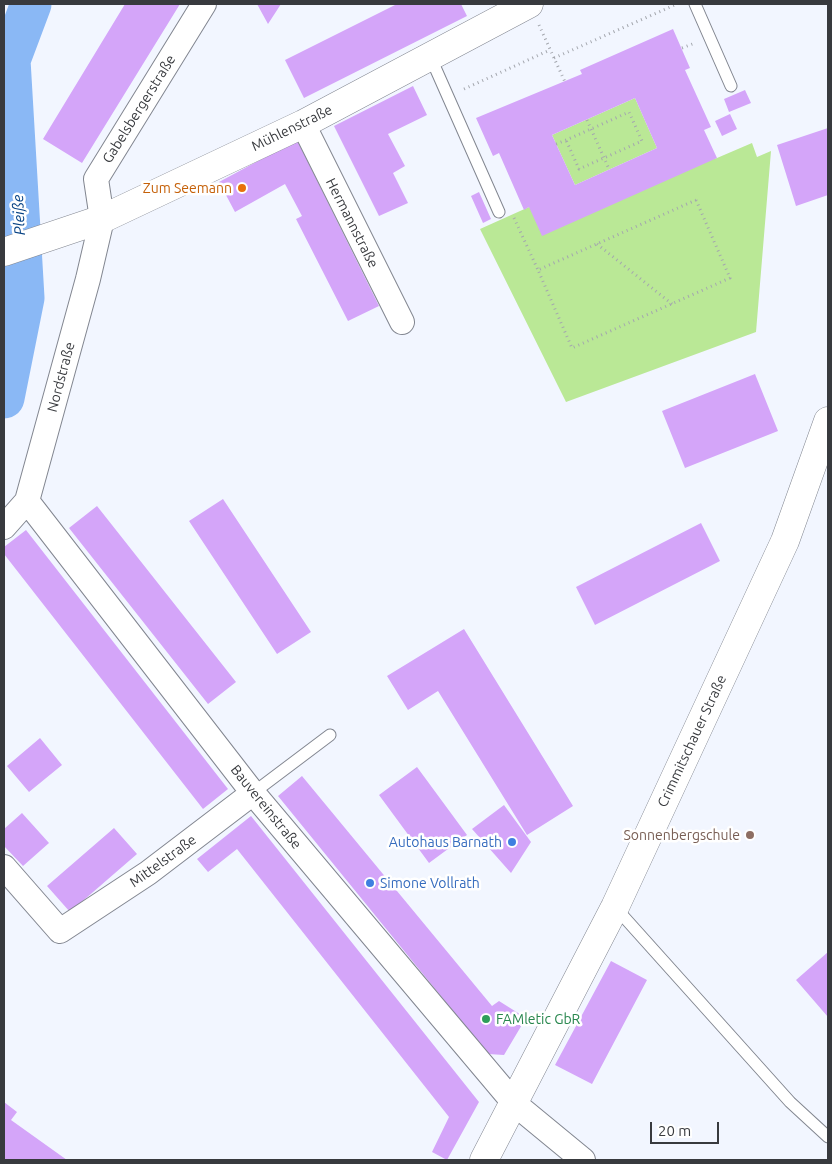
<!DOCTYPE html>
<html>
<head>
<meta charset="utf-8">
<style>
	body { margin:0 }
	#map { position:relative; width:832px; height:1164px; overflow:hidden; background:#f2f6ff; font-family:Ubuntu,sans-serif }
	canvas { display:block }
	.frame { position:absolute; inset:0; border:5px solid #383a3e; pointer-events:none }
	.scale { position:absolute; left:650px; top:1122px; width:69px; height:22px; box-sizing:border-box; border:2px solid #383a3e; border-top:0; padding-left:6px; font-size:15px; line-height:18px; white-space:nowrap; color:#383a3e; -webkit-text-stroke:4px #fff; paint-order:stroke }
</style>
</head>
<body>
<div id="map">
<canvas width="832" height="1164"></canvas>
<div class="frame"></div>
<div class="scale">20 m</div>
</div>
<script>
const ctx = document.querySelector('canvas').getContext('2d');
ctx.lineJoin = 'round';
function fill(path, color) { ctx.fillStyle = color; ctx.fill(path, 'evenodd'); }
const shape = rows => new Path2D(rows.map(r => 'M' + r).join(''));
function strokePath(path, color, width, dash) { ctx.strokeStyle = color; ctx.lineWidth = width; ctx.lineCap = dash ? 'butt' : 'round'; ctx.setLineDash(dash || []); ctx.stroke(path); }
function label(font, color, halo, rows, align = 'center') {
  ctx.font = font + ' Ubuntu,sans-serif'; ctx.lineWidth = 5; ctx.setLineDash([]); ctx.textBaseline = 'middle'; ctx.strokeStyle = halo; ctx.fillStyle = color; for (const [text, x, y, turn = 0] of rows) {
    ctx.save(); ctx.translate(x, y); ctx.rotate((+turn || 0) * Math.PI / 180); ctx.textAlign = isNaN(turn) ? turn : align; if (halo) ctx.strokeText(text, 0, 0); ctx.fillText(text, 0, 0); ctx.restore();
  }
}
const green = shape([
	[635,98,657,148,575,185,552,135],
	[752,143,757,157,771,151,756,332,566,402,480,229,529,207,717,158]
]);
const river = shape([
	[4,398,24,298,10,60,31,4]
]);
const building = shape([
	[125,4,180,4,82,163,43,139],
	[257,4,281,4,268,24],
	[397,4,461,4,467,16,304,98,285,60],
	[673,29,690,68,685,70,711,127,704,130,717,158,542,236,529,207,524,210,499,153,493,156,476,118,582,74,580,70],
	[635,98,657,148,575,185,552,135],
	[413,86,427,115,388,134,405,166,393,173,408,203,379,216,334,126],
	[745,90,751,103,729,112,724,99],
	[730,114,737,129,722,136,715,121],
	[828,128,828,195,796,206,777,145],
	[297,140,379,306,348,321,296,219,302,216,285,184,235,212,219,182],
	[479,192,491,219,483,223,471,196],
	[755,374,778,431,685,468,662,411],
	[223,499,311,632,277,654,189,521],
	[97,506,236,682,208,704,69,528],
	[701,523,720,561,595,625,576,587],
	[26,530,228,789,203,809,4,554,4,547],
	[464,629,573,806,527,835,438,691,408,710,387,676],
	[40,738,62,765,29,792,7,766],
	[417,767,467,835,429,863,379,795],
	[302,776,492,1006,499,1001,526,1018,504,1055,488,1054,278,796],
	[504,805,531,842,511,873,472,829],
	[22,813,49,843,23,866,4,846,4,829],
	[251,816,479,1102,447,1160,432,1152,449,1117,237,849,208,872,197,859],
	[114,828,137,854,70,912,47,886],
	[828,952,828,1017,796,980],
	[611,961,647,980,592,1084,555,1065],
	[4,1102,17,1112,11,1120,67,1160,4,1160]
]);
const path = shape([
	[539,25,565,82],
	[682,48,695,43],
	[554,58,677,4],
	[464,89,550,50],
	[587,120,609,169],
	[556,144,566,140,591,129,629,112,642,141,579,169,566,140],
	[696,200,730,278,572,348,538,270,696,200],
	[514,218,538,270],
	[597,244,672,304]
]);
const lane = shape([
	[695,4,731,86],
	[430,56,499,212],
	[253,793,330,735],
	[615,907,790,1102,828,1137]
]);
const street = shape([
	[303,124,402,322],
	[27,501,253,793,515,1104,583,1160],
	[4,527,27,501,88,279,102,219,96,179,204,4],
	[4,867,60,931,148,873,253,793]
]);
const secondary = shape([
	[4,252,102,219,303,124,529,4],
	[484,1160,615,907,785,541,828,421]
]);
const markers = [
	[242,188,5,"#e8710a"],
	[750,835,5,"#8d6e63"],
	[512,842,5,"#3f7fe0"],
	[370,883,5,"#3f7fe0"],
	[486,1019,5,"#2e9e5b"]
];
const streetNames = [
	["Gabelsbergerstraße",139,109,-58],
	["Mühlenstraße",292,128,-26],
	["Hermannstraße",352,223,63],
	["Nordstraße",61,377,-75],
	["Crimmitschauer Straße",692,741,-65],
	["Bauvereinstraße",266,807,51],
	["Mittelstraße",163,861,-36]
];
const foodNames = [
	["Zum Seemann",232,188]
];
const educationNames = [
	["Sonnenbergschule",740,835]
];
const shopNames = [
	["Autohaus Barnath",502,842],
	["Simone Vollrath",380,883,"left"]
];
const leisureNames = [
	["FAMletic GbR",496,1019]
];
const waterNames = [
	["Pleiße",19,215,-93]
];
fill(green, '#bae896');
strokePath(river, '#8ab8f5', 41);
fill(building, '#d4a5f9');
strokePath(lane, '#828690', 13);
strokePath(street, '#828690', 26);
strokePath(secondary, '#828690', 29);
strokePath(path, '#a4a7ae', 3, [1, 4]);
strokePath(lane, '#fff', 11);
strokePath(street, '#fff', 24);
strokePath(secondary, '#fff', 28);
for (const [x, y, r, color] of markers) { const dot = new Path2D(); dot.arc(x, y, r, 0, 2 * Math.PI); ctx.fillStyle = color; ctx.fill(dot); strokePath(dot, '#fff', 2); }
label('14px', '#383a3e', '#fff', streetNames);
label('14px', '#c56008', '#fff', foodNames, 'right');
label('14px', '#785e54', '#fff', educationNames, 'right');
label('14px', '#366cbe', '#fff', shopNames, 'right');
label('14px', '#27864d', '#fff', leisureNames, 'left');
label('italic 15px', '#074284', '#fff', waterNames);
</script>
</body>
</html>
